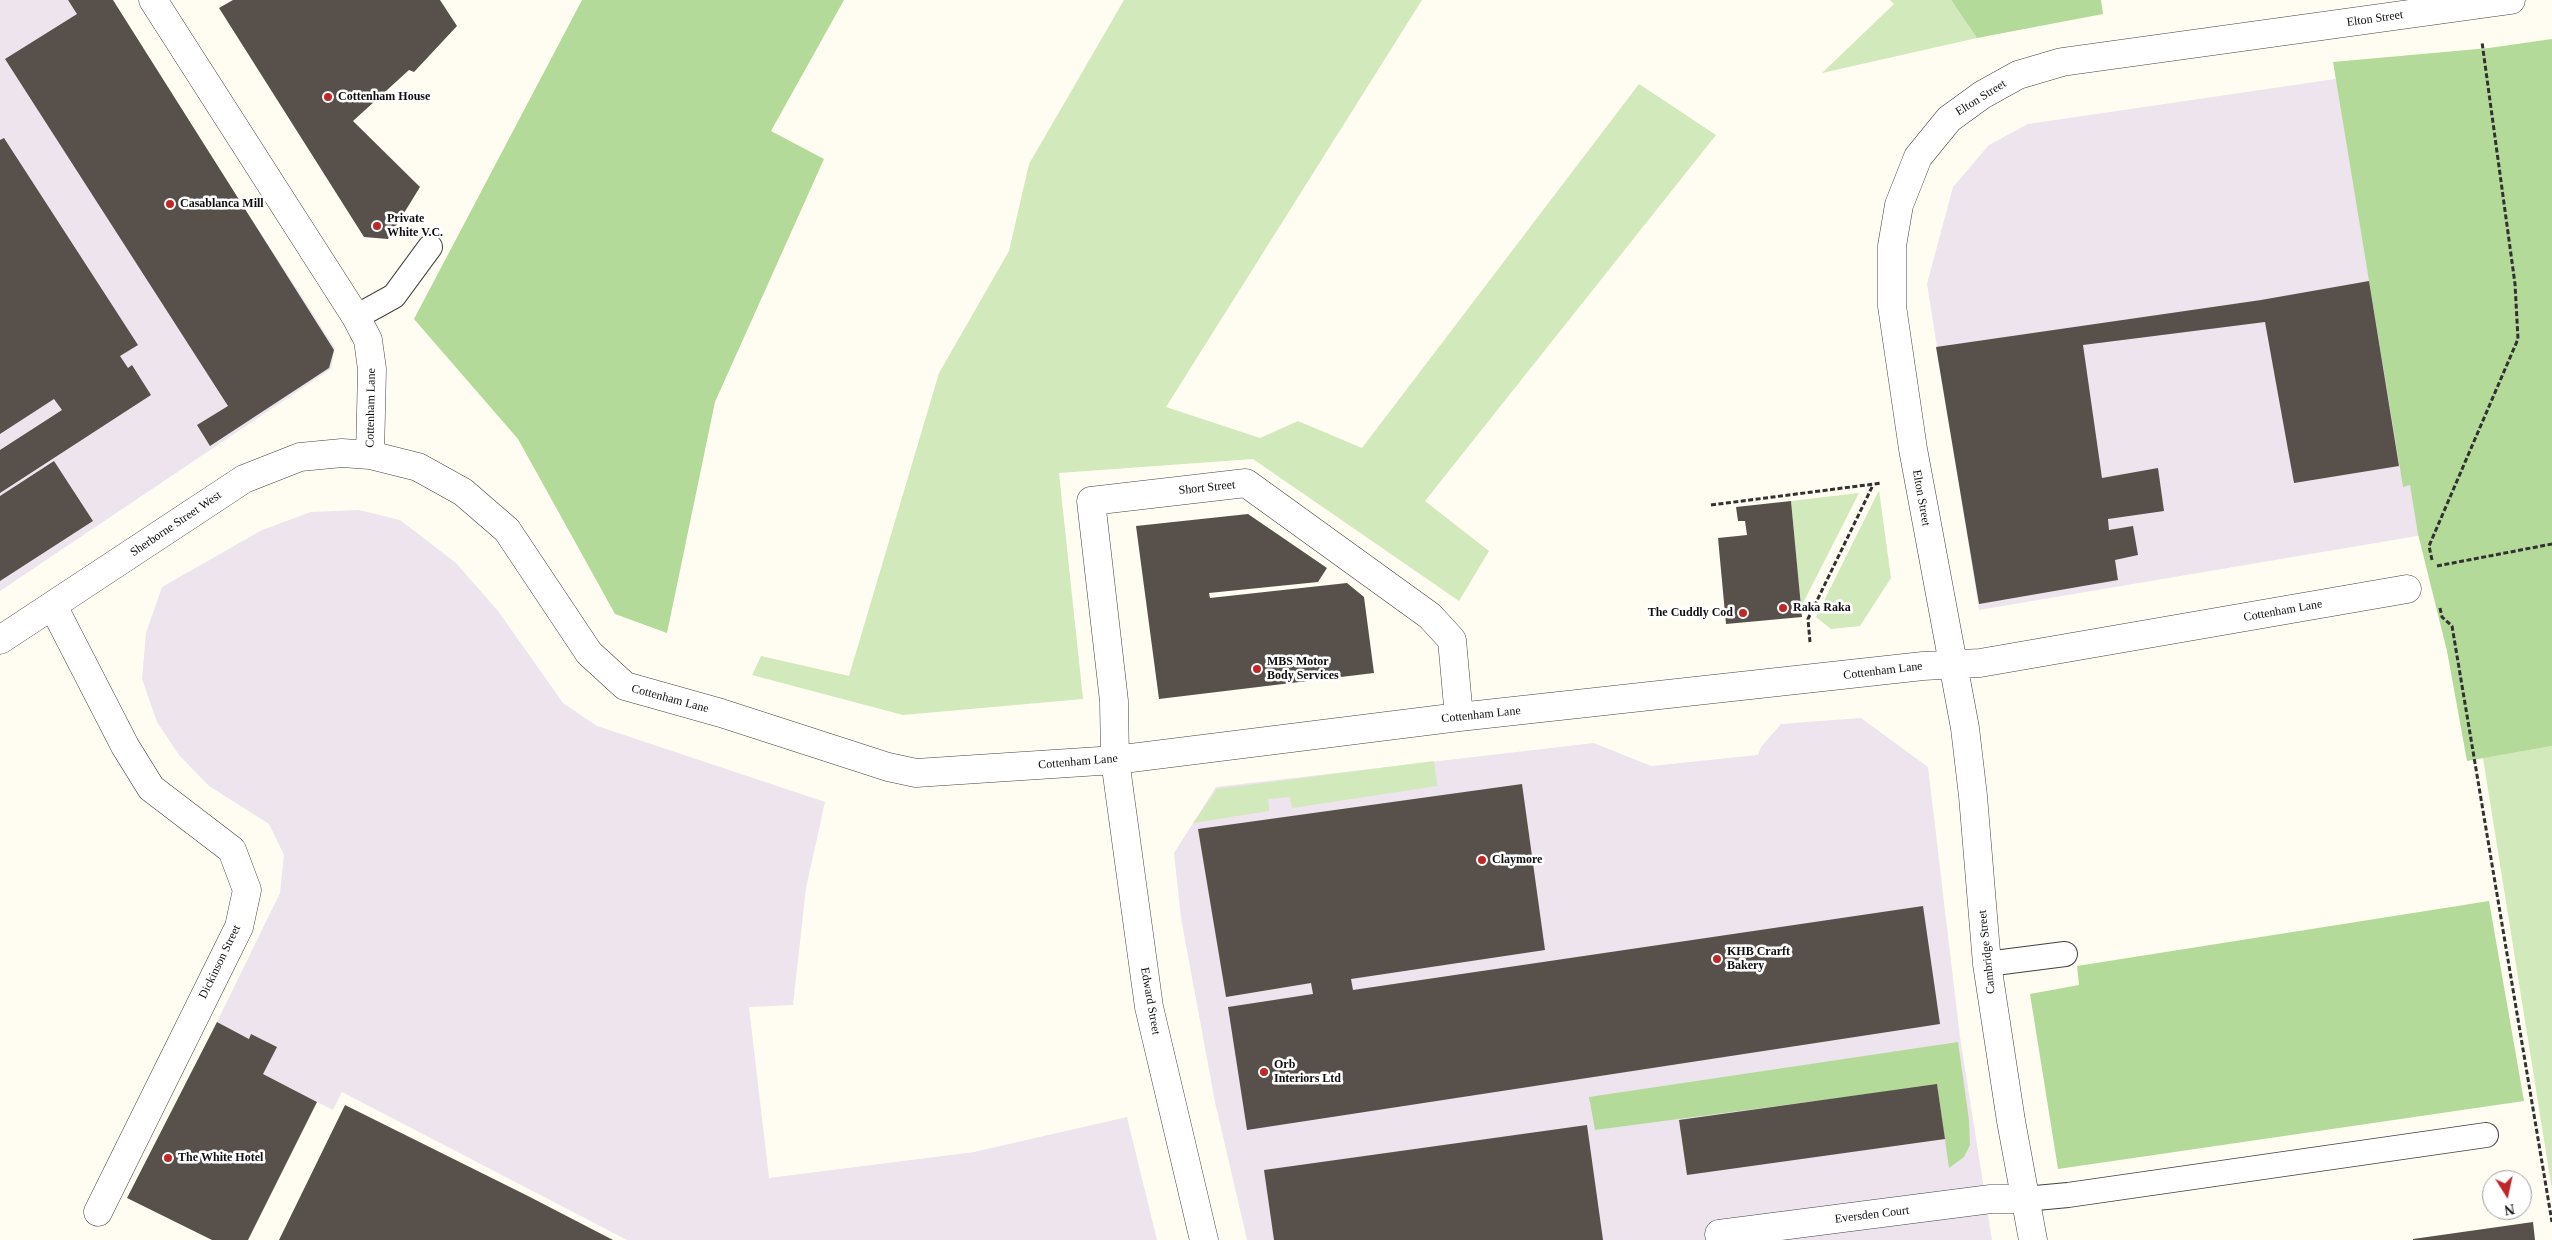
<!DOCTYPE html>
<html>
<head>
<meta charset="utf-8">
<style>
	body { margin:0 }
	#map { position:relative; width:2552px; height:1240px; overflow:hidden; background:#fffdf1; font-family:"Times New Roman",serif }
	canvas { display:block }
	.north { position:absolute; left:2482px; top:1170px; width:50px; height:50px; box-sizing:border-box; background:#fff; border:1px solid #9f9f9f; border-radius:50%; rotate:170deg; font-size:14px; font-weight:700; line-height:20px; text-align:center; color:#0f0f0f }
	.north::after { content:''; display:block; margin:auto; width:18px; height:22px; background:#be2829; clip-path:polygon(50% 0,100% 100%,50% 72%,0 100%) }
</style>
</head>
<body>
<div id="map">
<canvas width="2552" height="1240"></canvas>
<div class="north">N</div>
</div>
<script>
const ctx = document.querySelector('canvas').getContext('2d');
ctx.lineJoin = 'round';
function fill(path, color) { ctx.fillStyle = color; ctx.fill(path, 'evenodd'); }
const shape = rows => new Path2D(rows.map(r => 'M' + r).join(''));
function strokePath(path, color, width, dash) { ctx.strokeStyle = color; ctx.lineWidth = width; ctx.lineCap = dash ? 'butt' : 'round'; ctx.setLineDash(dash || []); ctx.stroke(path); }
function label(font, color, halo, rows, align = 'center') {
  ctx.font = font + ' "Times New Roman",serif'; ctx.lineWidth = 5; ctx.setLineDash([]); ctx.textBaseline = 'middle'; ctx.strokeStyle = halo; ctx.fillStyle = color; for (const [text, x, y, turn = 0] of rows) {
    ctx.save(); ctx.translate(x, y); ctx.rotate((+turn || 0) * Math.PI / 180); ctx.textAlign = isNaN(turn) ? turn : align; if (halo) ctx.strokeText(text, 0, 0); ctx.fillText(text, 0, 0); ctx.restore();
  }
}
const industrial = shape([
	[0,0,110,0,335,348,331,369,0,591],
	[2342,78,2423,535,1979,610,1927,284,1953,187,1989,145,2028,124],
	[359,510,400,520,456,563,498,611,563,703,597,726,825,802,806,888,793,1005,749,1007,769,1178,974,1152,1127,1117,1157,1240,627,1240,342,1092,333,1110,263,1074,249,1039,217,1022,280,893,284,855,269,824,209,786,179,755,157,722,142,679,146,633,162,587,262,530,311,512],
	[1861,718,1928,767,1960,1037,1992,1240,1247,1240,1215,1102,1181,918,1174,853,1216,787,1594,743,1651,766,1758,755,1761,747,1781,724]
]);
const green = shape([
	[1124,0,1422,0,1166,407,1260,438,1298,421,1362,448,1639,84,1716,135,1425,501,1489,551,1459,601,1253,459,1059,473,1083,699,903,715,752,675,761,656,849,676,939,373,1009,251,1029,164],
	[1890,0,1951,0,1977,38,1822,73,1894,4],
	[1879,490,1891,578,1860,626,1831,629,1816,617],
	[1859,493,1801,607,1791,501],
	[2552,746,2552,1190,2483,758],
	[1434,761,1437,786,1292,808,1290,797,1268,799,1269,811,1193,823,1217,789]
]);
const forest = shape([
	[582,0,844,0,771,131,824,159,715,402,667,633,615,614,518,439,414,319],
	[1951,0,2101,0,2103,14,1977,38],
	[2552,39,2552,746,2467,761,2447,651,2418,534,2410,485,2403,487,2333,62,2489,48],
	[2489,901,2524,1101,2058,1169,2030,994,2079,985,2077,966],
	[1958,1042,1969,1120,1970,1145,1964,1157,1949,1168,1937,1085,1595,1130,1589,1097]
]);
const building = shape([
	[68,0,113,0,334,350,329,368,210,446,197,425,228,406,5,59,77,14],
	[233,0,440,0,457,26,414,72,409,70,353,121,420,187,388,239,364,237,219,8],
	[4,138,138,345,120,356,128,368,132,365,151,395,0,493,0,450,62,410,54,399,0,434,0,140],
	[2369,281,2399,466,2294,483,2265,322,2083,345,2102,478,2158,468,2164,511,2108,519,2109,530,2133,526,2138,555,2115,560,2118,580,1979,604,1936,347,2261,300],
	[54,461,93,521,0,581,0,496],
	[1791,501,1802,617,1726,624,1718,538,1747,535,1745,521,1738,521,1736,507],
	[1248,514,1327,568,1318,582,1209,593,1210,598,1347,583,1364,597,1374,673,1159,699,1136,526],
	[1522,784,1545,950,1351,979,1353,990,1923,906,1940,1024,1247,1130,1228,1007,1313,994,1311,983,1226,997,1198,829],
	[217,1022,249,1039,251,1034,277,1047,263,1074,317,1102,248,1240,212,1240,127,1198],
	[1937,1084,1945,1139,1687,1175,1679,1120],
	[345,1105,528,1196,613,1240,279,1240],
	[1587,1125,1603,1240,1274,1240,1264,1170],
	[2533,1222,2535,1240,2413,1240,2413,1239]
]);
const path = shape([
	[1711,505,1882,483],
	[2432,560,2429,546,2518,339,2515,284,2482,42],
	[2437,566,2552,544],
	[2440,608,2442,617,2452,626,2552,1222],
	[1810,642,1808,619,1873,485]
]);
const lane = shape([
	[356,317,394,296,430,247],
	[1987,964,2065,954],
	[2025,1199,2068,1195,2486,1135]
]);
const street = shape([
	[153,0,356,317,368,340,372,369,370,455],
	[53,606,125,746,151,788,232,850,247,890,239,927,98,1212],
	[0,640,244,479,300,457,342,453,370,455,418,467,463,492,507,530,589,653,625,686,721,713,888,767,916,773,1115,760,1459,717,1923,666,1980,663,2407,589],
	[1719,1234,1991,1199,2025,1199],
	[1204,1240,1149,1007,1115,760,1114,701,1091,501,1246,483,1430,616,1452,640,1459,717],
	[2033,1240,2011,1121,1987,964,1973,796,1965,728,1913,449,1892,306,1892,246,1899,205,1918,157,1949,119,1982,95,2018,75,2062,62,2511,0]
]);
const markers = [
	[328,97,5,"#be2829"],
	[170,204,5,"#be2829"],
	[377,226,5,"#be2829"],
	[1783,608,5,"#be2829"],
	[1743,613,5,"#be2829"],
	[1257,669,5,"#be2829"],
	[1482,860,5,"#be2829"],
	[1717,959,5,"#be2829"],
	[1264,1072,5,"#be2829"],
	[168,1158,5,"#be2829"]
];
const streetNames = [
	["Elton Street",2375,19,-8],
	["Elton Street",1981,98,-32],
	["Cottenham Lane",371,408,-89],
	["Short Street",1207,488,-6],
	["Elton Street",1921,498,80],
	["Sherborne Street West",176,524,-34],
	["Cottenham Lane",2283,611,-10],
	["Cottenham Lane",1883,671,-7],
	["Cottenham Lane",670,699,15],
	["Cottenham Lane",1481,715,-6],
	["Cottenham Lane",1078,762,-5],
	["Cambridge Street",1987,952,-96],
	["Dickinson Street",220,962,-64],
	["Edward Street",1150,1001,80],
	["Eversden Court",1872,1215,-7]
];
const poiNames = [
	["Cottenham House",338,97],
	["Casablanca Mill",180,204],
	["Private",387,219],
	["White V.C.",387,233],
	["Raka Raka",1793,608],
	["The Cuddly Cod",1733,613,"right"],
	["MBS Motor",1267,662],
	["Body Services",1267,676],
	["Claymore",1492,860],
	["KHB Crarft",1727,952],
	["Bakery",1727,966],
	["Orb",1274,1065],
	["Interiors Ltd",1274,1079],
	["The White Hotel",178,1158]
];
fill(industrial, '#ede4ed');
fill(green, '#d1e9bb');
fill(forest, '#b4da9a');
fill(building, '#58514b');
strokePath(lane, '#424242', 26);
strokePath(street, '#424242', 29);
strokePath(path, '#313131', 3, [5, 2.5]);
strokePath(lane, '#fff', 24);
strokePath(street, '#fff', 28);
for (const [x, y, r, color] of markers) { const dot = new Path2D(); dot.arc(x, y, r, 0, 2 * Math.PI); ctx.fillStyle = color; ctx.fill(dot); strokePath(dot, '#fff', 2); }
label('12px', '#0f0f0f', '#fff', streetNames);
label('bold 12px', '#0f0f0f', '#fff', poiNames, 'left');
</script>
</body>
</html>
